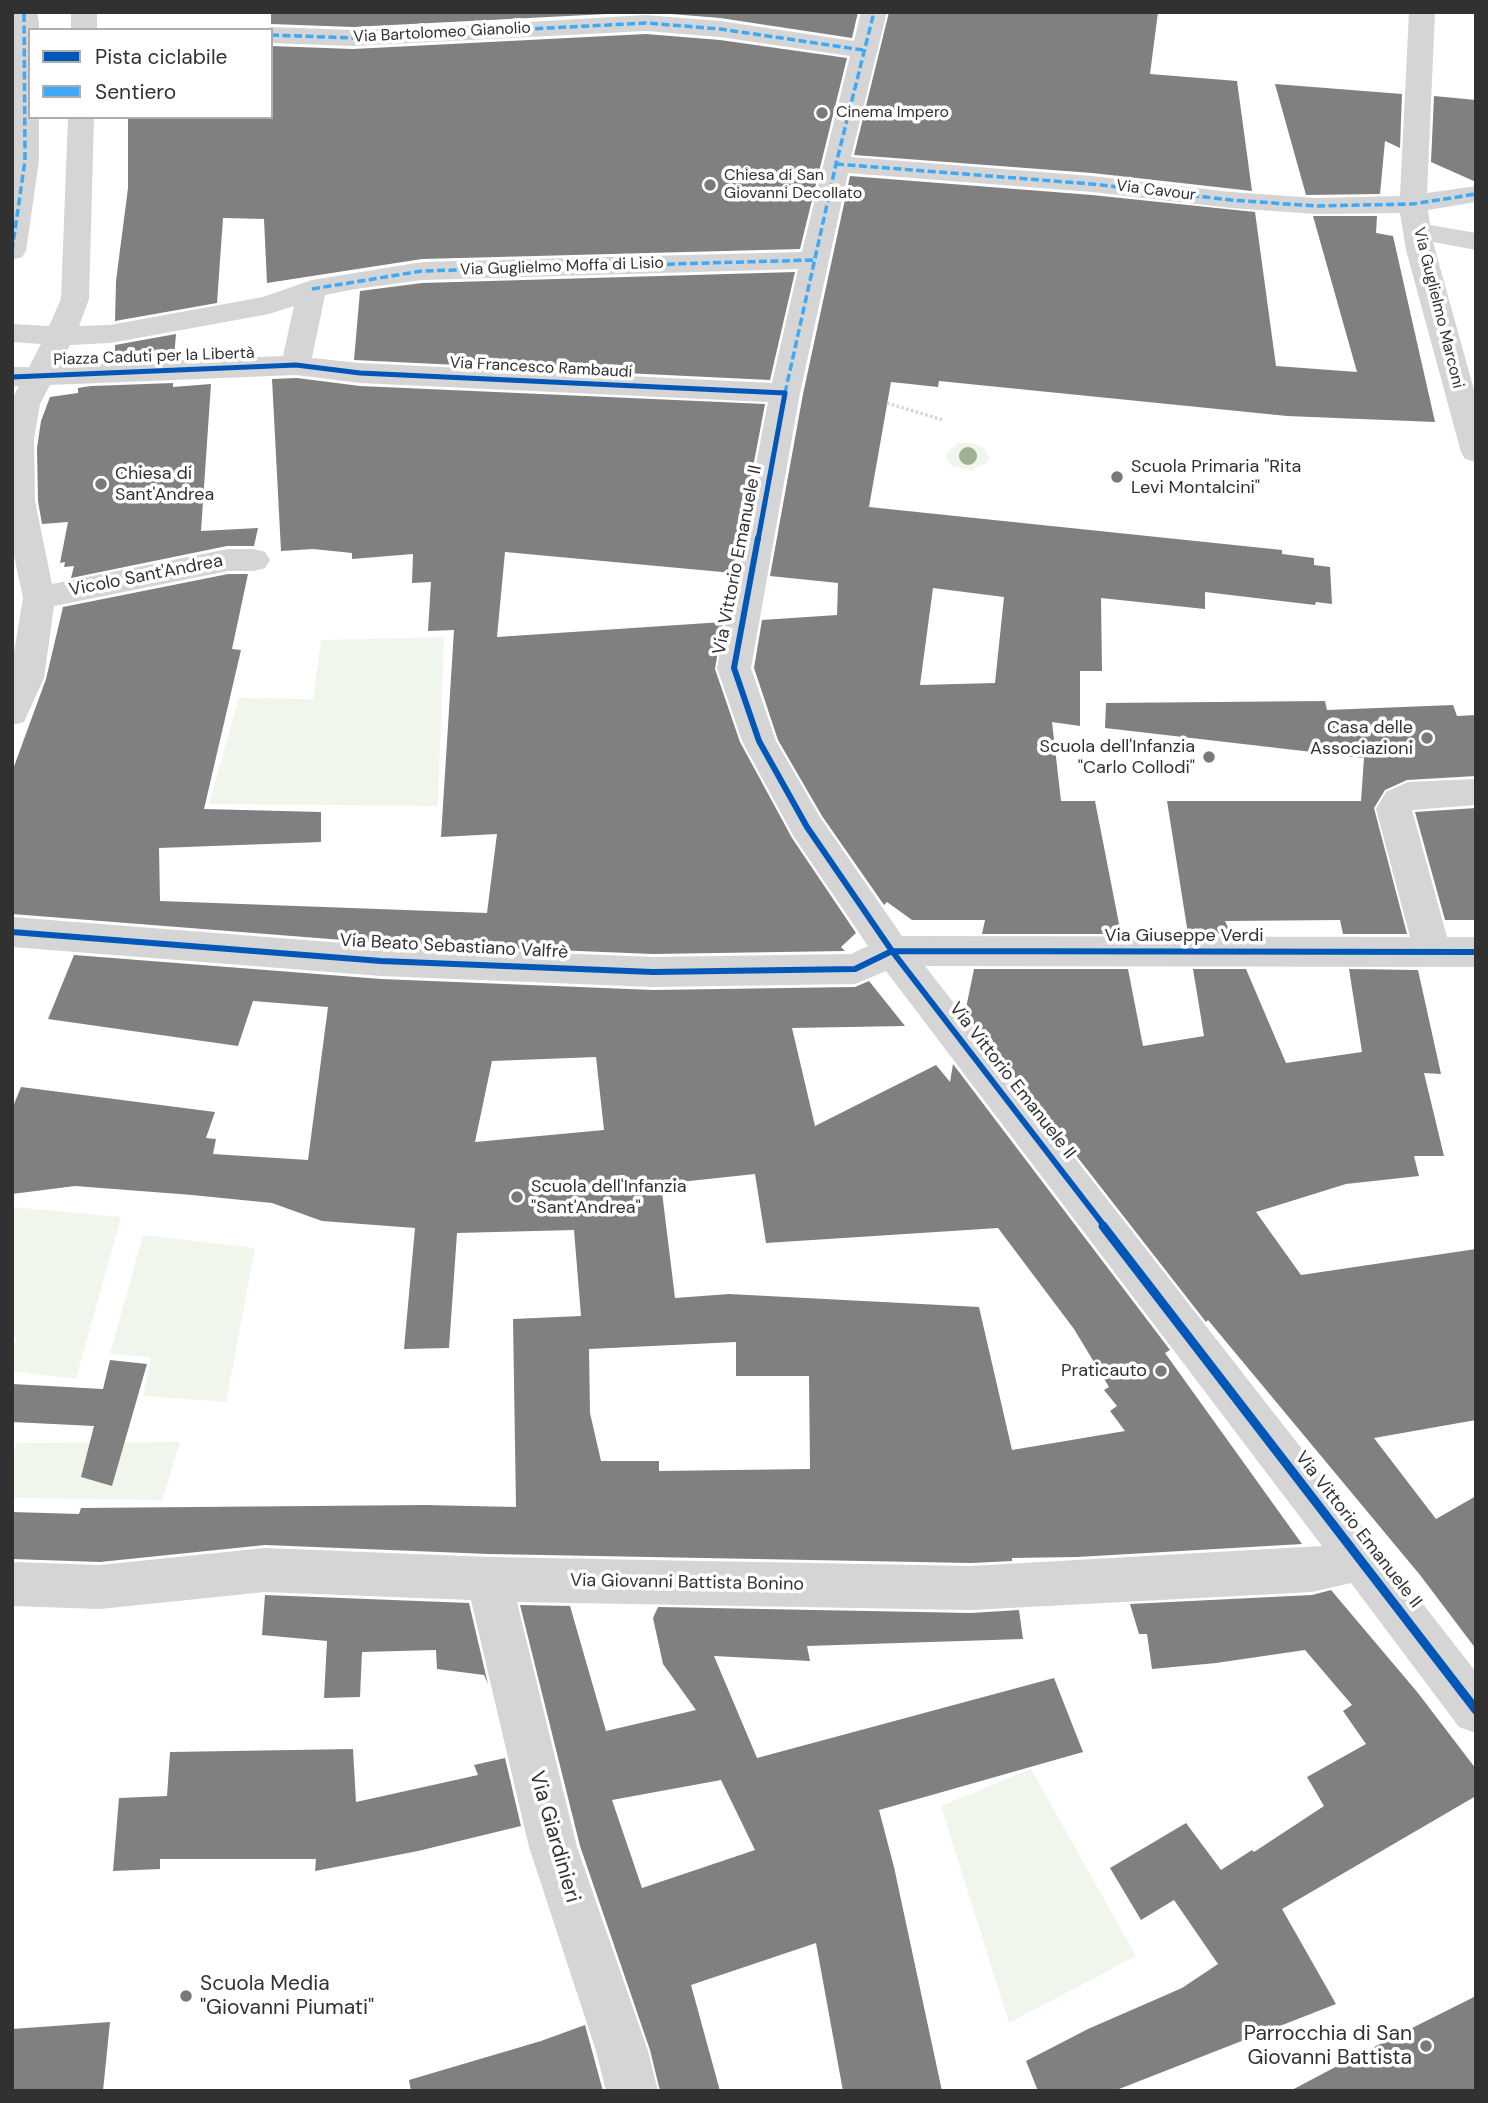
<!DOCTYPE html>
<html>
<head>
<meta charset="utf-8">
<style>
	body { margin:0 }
	#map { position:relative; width:1488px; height:2103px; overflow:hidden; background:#fff; font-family:"DM Sans",sans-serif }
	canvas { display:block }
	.frame { position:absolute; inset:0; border:14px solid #313131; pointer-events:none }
	.legend { position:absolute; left:28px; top:28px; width:245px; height:91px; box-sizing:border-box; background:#fff; border:2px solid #adadad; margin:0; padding:9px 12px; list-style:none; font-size:21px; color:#313131 }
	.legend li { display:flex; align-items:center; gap:14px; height:35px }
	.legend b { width:35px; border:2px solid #adadad }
</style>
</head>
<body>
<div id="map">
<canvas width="1488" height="2103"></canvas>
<div class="frame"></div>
<ul class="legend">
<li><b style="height:9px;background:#0057b8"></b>Pista ciclabile</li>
<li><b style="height:9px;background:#3fa9f5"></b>Sentiero</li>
</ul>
</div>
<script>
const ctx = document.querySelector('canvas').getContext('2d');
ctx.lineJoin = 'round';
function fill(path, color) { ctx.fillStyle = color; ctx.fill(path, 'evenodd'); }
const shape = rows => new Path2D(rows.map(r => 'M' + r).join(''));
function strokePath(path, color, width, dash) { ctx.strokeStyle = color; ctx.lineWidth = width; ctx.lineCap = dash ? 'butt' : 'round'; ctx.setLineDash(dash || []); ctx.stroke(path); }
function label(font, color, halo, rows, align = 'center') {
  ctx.font = font + ' "DM Sans",sans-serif'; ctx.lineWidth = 7; ctx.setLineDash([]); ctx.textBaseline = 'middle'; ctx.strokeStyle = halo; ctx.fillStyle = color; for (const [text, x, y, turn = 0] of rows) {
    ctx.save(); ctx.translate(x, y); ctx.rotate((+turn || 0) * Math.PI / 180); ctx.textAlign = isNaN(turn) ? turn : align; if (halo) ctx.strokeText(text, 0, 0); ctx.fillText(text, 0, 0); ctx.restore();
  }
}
const green = shape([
	[959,443,972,443,984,448,989,457,988,462,972,471,952,466,948,462,946,453],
	[444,637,438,806,209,804,239,698,313,699,321,640],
	[12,1207,121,1217,76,1379,12,1371,12,1348,18,1338,12,1338],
	[143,1235,255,1248,226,1402,143,1396,151,1357,110,1354],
	[180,1442,162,1500,12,1498,12,1459,17,1443],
	[1031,1769,1136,1956,1009,2023,941,1806]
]);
const building = shape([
	[271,12,858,12,852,38,720,18,646,12,353,27,271,24],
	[889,12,1158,12,1150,74,1237,81,1252,191,1092,173,854,155],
	[646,34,720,40,847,58,800,249,422,259,267,283,264,219,223,218,217,303,115,321,116,281,128,188,128,117,271,117,271,46,353,49],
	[1275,84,1402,94,1400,148,1385,141,1380,194,1306,195],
	[1434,96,1476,100,1476,182,1431,162],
	[850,176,1092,195,1255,212,1276,366,1357,372,1313,216,1377,216,1376,233,1393,236,1435,422,1287,416,939,381,938,387,891,382,869,507,1282,550,1282,554,1314,558,1314,565,1330,567,1332,604,1316,602,1315,605,1205,592,1205,609,1101,598,1102,671,1080,671,1080,726,1052,722,1061,801,1095,801,1121,934,982,934,985,920,912,920,887,902,884,905,822,816,778,740,754,668,762,620,837,615,838,583,770,576,803,394],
	[933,588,1004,597,995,683,920,685],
	[795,272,770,380,354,360,360,291,422,283],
	[176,334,174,358,115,360,115,345],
	[297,378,360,386,765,404,733,573,505,552,497,637,723,622,715,669,740,742,792,838,856,933,841,947,845,951,653,954,381,943,12,914,12,772,46,679,63,607,228,574,248,574,232,649,241,650,204,809,321,812,321,842,159,848,160,901,487,913,497,834,441,837,454,630,428,631,431,582,412,583,413,554,352,559,352,553,313,549,281,551,272,379],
	[173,383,173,387,211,384,201,531,258,528,254,546,227,546,71,578,74,566,64,567,65,562,60,563,68,522,42,524,38,501,37,448,41,421,50,397,78,393,78,388,91,386],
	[1325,701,1327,710,1453,705,1457,716,1476,715,1476,776,1407,780,1385,790,1374,808,1407,934,1343,934,1340,920,1225,921,1231,934,1188,934,1167,801,1361,801,1364,758,1105,728,1106,703],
	[1476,808,1476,920,1445,920,1415,812],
	[74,955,381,979,653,990,855,987,869,981,905,1026,792,1028,815,1126,936,1065,950,1082,953,1064,1170,1350,1165,1353,1302,1544,1077,1557,1012,1558,1012,1561,971,1563,489,1554,265,1545,100,1562,12,1559,12,1512,79,1514,81,1508,425,1505,516,1507,513,1319,581,1316,574,1230,457,1233,449,1348,404,1349,415,1228,322,1221,272,1203,192,1195,75,1186,12,1194,12,1109,21,1087,215,1112,206,1138,216,1139,213,1154,308,1160,328,1007,253,1001,238,1046,48,1019],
	[596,1057,604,1130,475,1142,492,1061],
	[755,1174,766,1243,998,1228,1074,1329,1109,1387,1104,1390,1117,1406,1110,1411,1125,1431,1012,1450,979,1307,729,1294,675,1298,661,1184],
	[736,1342,736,1376,809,1376,810,1469,659,1471,659,1461,601,1461,590,1413,589,1349],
	[974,969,1128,969,1143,1046,1204,1036,1193,969,1246,969,1286,1063,1362,1052,1349,969,1418,970,1441,1074,1424,1073,1444,1156,1414,1156,1419,1176,1346,1184,1256,1212,1301,1275,1476,1249,1476,1420,1374,1438,1436,1519,1476,1496,1476,1649,1420,1575,1208,1320,1206,1322,965,1013],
	[110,1360,147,1364,112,1486,81,1477,94,1426,12,1422,12,1384,103,1389],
	[1331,1590,1418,1693,1476,1769,1476,1796,1282,1909,1336,2004,1114,2091,1038,2091,1026,2061,1088,2029,1182,1988,1218,1964,1174,1900,1141,1920,1110,1868,1186,1823,1221,1870,1252,1850,1254,1852,1324,1806,1307,1777,1366,1744,1343,1711,1352,1705,1305,1650,1216,1663,1152,1669,1147,1634,1139,1634,1130,1604,1312,1595],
	[265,1595,469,1603,488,1684,484,1675,437,1669,436,1650,362,1652,360,1697,324,1698,327,1641,262,1635],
	[520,1605,570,1606,606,1731,696,1710,663,1664,653,1618,658,1607,971,1613,1019,1610,1023,1639,807,1646,810,1661,714,1656,757,1758,1054,1678,1083,1752,879,1810,894,1867,942,2091,843,2091,816,1943,691,1985,720,2091,660,2091,650,2050,580,1846],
	[721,1780,755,1850,642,1888,612,1800],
	[353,1749,356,1802,478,1775,474,1765,505,1758,521,1826,418,1851,315,1871,316,1859,160,1859,160,1869,113,1871,119,1798,167,1796,170,1752],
	[1476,1996,1476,2091,1290,2091,1360,2054],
	[110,2022,103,2091,12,2091,12,2029],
	[585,2025,603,2091,411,2091,409,2080,541,2041]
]);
const path = shape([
	[887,403,943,420]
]);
const minor = shape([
	[12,12,37,12,39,23,39,30,30,30,30,117,39,117,39,160,26,251,22,257,12,260,12,12],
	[71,12,97,12,97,30,71,30,71,12],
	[861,12,887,12,851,157,1092,176,1231,192,1316,198,1400,196,1409,12,1435,12,1427,193,1476,186,1476,202,1428,210,1430,225,1476,233,1476,250,1433,242,1476,397,1476,462,1465,459,1461,452,1406,250,1400,213,1316,214,1231,208,1092,192,848,173,800,393,751,668,776,741,820,817,902,936,1410,937,1376,809,1386,792,1408,782,1476,779,1476,805,1412,810,1447,937,1476,937,1476,967,925,966,1476,1672,1476,1733,1459,1727,1351,1583,1312,1592,971,1610,517,1602,577,1847,648,2051,658,2091,606,2091,596,2051,529,1847,471,1600,265,1592,100,1609,12,1606,12,1562,100,1565,265,1548,489,1557,971,1566,1322,1546,886,971,855,984,653,987,381,976,12,947,12,917,381,946,653,957,851,954,868,946,794,837,742,741,717,668,768,402,360,383,296,375,50,385,40,404,34,439,35,501,52,584,228,549,254,549,265,552,270,560,265,568,254,571,228,571,54,606,44,678,24,722,12,725,12,664,23,598,12,546,12,399,19,386,12,387,12,367,29,367,41,344,12,342,12,324,49,326,61,299,68,117,94,117,89,299,79,326,110,325,263,297,312,280,422,262,802,252,850,56,720,37,646,31,353,46,271,43,271,30,262,30,271,27,353,30,442,27,646,15,720,21,854,41,861,12],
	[798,269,772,383,360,363,312,358,325,295,356,289,422,280,798,269],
	[294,306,283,356,60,365,70,345,110,343,269,314,294,306]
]);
const quiet = shape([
	[271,35,353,38,646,23,720,29,863,50],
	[836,164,1092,184,1231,200,1316,206,1413,204,1476,194],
	[12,251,25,160,24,12],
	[312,289,422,271,814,260],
	[785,393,836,164,874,12]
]);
const cyclewayFar2 = shape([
	[12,377,296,365,360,373,785,393,758,540]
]);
const cyclewayFar1 = shape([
	[758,538,734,668,759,741,807,827,892,951,1105,1227],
	[12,932,381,961,653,972,855,969,892,951,1476,952]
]);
const cycleway = shape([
	[1103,1226,1476,1710]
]);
const trees = [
	[968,456]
];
const markers = [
	[822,113,7,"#797979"],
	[710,185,7,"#797979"],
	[1117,477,7,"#797979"],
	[101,484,7,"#797979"],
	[1427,738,7,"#797979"],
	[1209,757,7,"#797979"],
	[517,1197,7,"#797979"],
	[1161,1371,7,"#797979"],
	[186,1996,7,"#797979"],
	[1426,2046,7,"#797979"]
];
const farStreetnames = [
	["Via Bartolomeo Gianolio",442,33,-3],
	["Via Cavour",1156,191,7],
	["Via Guglielmo Moffa di Lisio",562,267,-2],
	["Via Guglielmo Marconi",1438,308,76],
	["Piazza Caduti per la Libertà",154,357,-2],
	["Via Francesco Rambaudi",541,368,3]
];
const farPoinames = [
	["Cinema Impero",836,113],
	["Chiesa di San",724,176],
	["Giovanni Decollato",724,194]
];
const poiNames = [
	["Scuola Primaria \"Rita",1131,467],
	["Levi Montalcini\"",1131,488],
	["Chiesa di",115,474],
	["Sant'Andrea",115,495],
	["Casa delle",1413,728,"right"],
	["Associazioni",1413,749,"right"],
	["Scuola dell'Infanzia",1195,747,"right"],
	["\"Carlo Collodi\"",1195,768,"right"],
	["Scuola dell'Infanzia",531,1187],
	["\"Sant'Andrea\"",531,1208],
	["Praticauto",1147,1371,"right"]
];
const streetNames = [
	["Via Vittorio Emanuele II",738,560,-79],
	["Vicolo Sant'Andrea",146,576,-11],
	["Via Giuseppe Verdi",1184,936],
	["Via Beato Sebastiano Valfrè",454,947,3],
	["Via Vittorio Emanuele II",1012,1081,52],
	["Via Vittorio Emanuele II",1358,1530,52],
	["Via Giovanni Battista Bonino",687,1583,1]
];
const nearStreetnames = [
	["Via Giardinieri",554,1837,74]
];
const nearPoinames = [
	["Scuola Media",200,1984],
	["\"Giovanni Piumati\"",200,2008],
	["Parrocchia di San",1412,2034,"right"],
	["Giovanni Battista",1412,2058,"right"]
];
fill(green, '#f1f6ed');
fill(building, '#808080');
strokePath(path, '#d5d5d5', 3.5, [2.5, 2.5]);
fill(minor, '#d5d5d5');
strokePath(quiet, '#3fa9f5', 3.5, [8, 3.5]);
strokePath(cyclewayFar2, '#0057b8', 5);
strokePath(cyclewayFar1, '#0057b8', 6);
strokePath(cycleway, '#0057b8', 9);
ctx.fillStyle = '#9cb093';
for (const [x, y] of trees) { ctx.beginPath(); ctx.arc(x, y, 9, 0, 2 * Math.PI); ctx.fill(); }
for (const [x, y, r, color] of markers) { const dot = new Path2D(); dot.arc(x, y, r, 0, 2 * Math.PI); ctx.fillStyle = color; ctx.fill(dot); strokePath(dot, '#fff', 2.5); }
label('16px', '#313131', '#fff', farStreetnames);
label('16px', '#313131', '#fff', farPoinames, 'left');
label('18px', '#313131', '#fff', poiNames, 'left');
label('18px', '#313131', '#fff', streetNames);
label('21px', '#313131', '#fff', nearStreetnames);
label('21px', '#313131', '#fff', nearPoinames, 'left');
</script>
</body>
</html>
